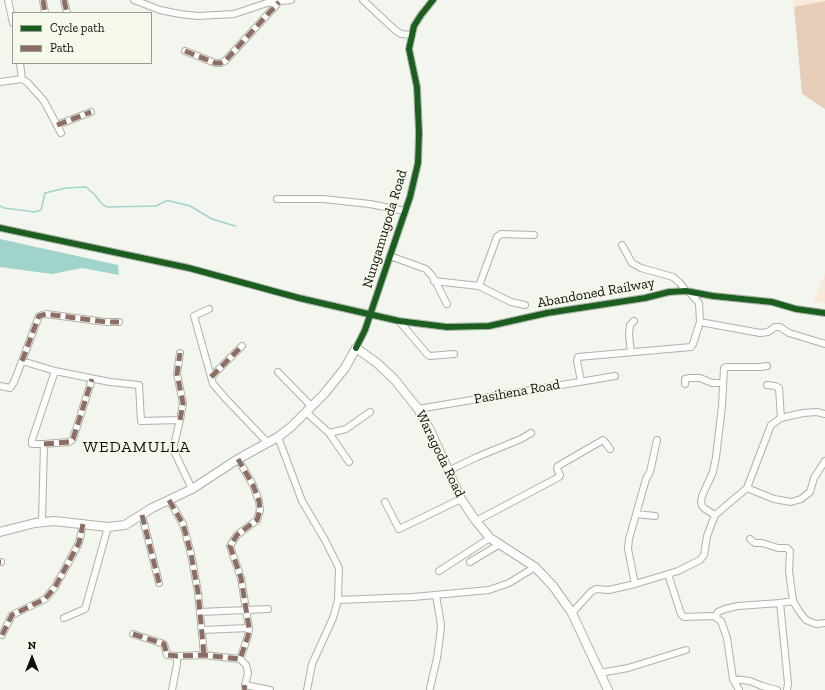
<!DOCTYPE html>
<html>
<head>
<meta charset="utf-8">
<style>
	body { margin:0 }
	#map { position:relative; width:825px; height:690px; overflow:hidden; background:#f3f6ee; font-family:"Zilla Slab",serif }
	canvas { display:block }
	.legend { position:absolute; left:12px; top:12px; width:140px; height:52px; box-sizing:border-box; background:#f4f9eb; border:1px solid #989b91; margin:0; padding:5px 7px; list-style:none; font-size:12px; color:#0d0f0a }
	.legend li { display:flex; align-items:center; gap:8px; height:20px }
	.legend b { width:20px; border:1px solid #989b91 }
	.north { position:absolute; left:12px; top:638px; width:40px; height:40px; -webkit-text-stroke:3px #f4f9eb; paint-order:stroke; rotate:0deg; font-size:11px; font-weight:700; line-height:16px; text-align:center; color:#0d0f0a }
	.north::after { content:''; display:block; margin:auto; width:14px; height:18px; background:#0d0f0a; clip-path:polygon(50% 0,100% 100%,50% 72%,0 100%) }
</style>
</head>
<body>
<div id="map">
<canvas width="825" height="690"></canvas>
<ul class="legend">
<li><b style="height:5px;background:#1b5e20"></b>Cycle path</li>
<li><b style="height:5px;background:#8d6e63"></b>Path</li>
</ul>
<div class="north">N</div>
</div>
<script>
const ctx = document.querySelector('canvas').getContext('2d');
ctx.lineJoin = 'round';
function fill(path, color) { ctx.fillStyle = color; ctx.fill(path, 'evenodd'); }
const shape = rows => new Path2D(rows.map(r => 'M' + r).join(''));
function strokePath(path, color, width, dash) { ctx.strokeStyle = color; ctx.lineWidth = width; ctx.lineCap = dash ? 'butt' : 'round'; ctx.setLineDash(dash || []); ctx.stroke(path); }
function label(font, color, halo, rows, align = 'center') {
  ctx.font = font + ' "Zilla Slab",serif'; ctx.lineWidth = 3; ctx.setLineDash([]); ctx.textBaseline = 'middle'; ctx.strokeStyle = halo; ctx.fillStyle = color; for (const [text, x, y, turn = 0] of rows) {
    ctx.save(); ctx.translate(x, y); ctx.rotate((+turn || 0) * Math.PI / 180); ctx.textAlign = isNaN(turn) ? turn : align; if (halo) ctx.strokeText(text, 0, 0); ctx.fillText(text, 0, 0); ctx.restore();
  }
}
const green = shape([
	[793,0,825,0,825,1,794,7],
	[825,274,825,304,813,301]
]);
const forest = shape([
	[825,1,825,109,802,94,794,7]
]);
const water = shape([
	[0,239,118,265,119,275,82,268,52,274,0,267]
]);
const stream = shape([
	[0,206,4,208,35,212,41,210,45,193,66,188,86,187,94,194,103,205,108,207,156,206,166,201,170,201,190,206,212,219,235,226]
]);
const minor = shape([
	[8,0,13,23],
	[43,0,45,13],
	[64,0,67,13],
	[134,0,160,10,180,14,198,16,234,14,267,3,291,0],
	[363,0,395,30,401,34,412,35],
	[185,51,215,63,221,63,225,61,279,2],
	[20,63,22,79],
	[0,82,22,79,28,83,44,101,61,133],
	[57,125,91,112],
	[277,199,323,199,370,204,405,211],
	[0,228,189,268,299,298,399,321,447,327,489,326,547,313,645,298,669,292,686,291,713,296,772,302,796,309,825,313],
	[622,245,632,263,641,268,673,277,680,283,686,291],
	[390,256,426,269,433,277,447,304],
	[434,281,479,286,497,237,501,234,534,235],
	[479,286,511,302,525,305],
	[209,309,194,316,213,384,227,400,268,443],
	[399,321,427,354,430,356,454,354],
	[700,322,760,333,768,332,775,327,780,327,789,333,825,344],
	[356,348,365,330,395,241,410,197,418,163,419,133,417,87,409,49,414,26,421,15,433,0],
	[631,352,629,335,630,325,634,321],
	[22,361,39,316,46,314,106,322,119,322],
	[278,372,312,407],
	[211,377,242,346],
	[581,381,577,361,578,357,691,347,693,344,700,322,699,303,689,292],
	[685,384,685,379,690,378,700,378,712,383,723,383],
	[767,385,775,386,779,388,781,418],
	[0,386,10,388,14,382,22,361,55,371,110,382,139,385,141,421,180,420,173,449,192,489],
	[418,409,615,376],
	[306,412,329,433,349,462],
	[180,420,183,403,177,374,180,353],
	[329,433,346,429,370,412],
	[278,437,302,501,325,540,339,568,338,600,333,618,312,664,307,690],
	[44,444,69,442,73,439,92,379],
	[238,459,253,485,259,501,260,510,257,520,237,535,230,546,241,578,249,628,248,636,240,659],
	[448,471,477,457,521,439,531,433],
	[747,488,774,499,791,502,801,499,810,492,814,478,825,461],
	[169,500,183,524,191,554,198,592,204,655],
	[385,502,399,529,461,499],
	[636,514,655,516],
	[142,515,159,583],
	[715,515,705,509,702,506,701,502,702,496,713,472,716,457,722,406,724,368,726,367,760,367,767,366],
	[476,521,559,477,560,475,557,469,558,466,603,440,605,442,610,449],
	[42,522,44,444,32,444,32,440,55,371],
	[750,539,755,543,762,543,778,548,787,548,790,551,789,571,793,601],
	[0,562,1,562],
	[470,562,500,544],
	[439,571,490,538],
	[668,574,681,614,684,617,712,616,715,617,721,621,727,638,733,679,739,690],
	[635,584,628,549,629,539,646,479,650,472,657,440],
	[338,600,413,597,489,590,509,583,535,567],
	[780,603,793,601,799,611,806,620,816,624,825,623],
	[200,612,268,609],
	[572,613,591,592,596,589,609,590,635,584,678,571,700,560,704,555,707,536,715,515,747,488,771,425,781,418,803,413,817,412,825,414],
	[715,617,718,612,725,609,738,606,780,603,788,683,787,690],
	[64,618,85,609,108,527],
	[202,630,249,628],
	[133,634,164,644,167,655,177,656,204,655,240,659,246,665,248,673,245,685,270,690],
	[2,635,12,615,45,599,55,587,79,543,83,524],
	[600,673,628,668,686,650],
	[733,679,750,681,762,686,777,690],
	[430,688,437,658,440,636,441,625,436,595],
	[172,690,177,664,177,656]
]);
const major = shape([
	[0,532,35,523,54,521,108,527,125,525,152,508,192,489,238,459,278,437,291,427,324,394,345,368,356,348,377,363,395,380,418,409,430,430,461,499,476,521,490,538,535,567,553,586,572,613,608,690]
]);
const quiet = shape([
	[43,0,45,13],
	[64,0,67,13],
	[185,51,215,63,221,63,225,61,279,2],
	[57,125,91,112],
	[22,361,39,316,46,314,106,322,119,322],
	[211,377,242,346],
	[180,420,183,403,177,374,180,353],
	[44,444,69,442,73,439,92,379],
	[169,500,183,524,191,554,198,592,204,655],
	[142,515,159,583],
	[0,562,1,562],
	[133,634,164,644,167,655,177,656,204,655,240,659,248,636,249,628,241,578,230,546,237,535,257,520,260,510,259,501,253,485,238,459],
	[2,635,12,615,45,599,55,587,79,543,83,524],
	[244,690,245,685]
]);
const cycleway = shape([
	[0,228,189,268,299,298,399,321,447,327,489,326,547,313,645,298,669,292,686,291,713,296,772,302,796,309,825,313],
	[356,348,365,330,395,241,410,197,418,163,419,133,417,87,409,49,414,26,421,15,433,0]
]);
const streetNames = [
	["Nungamugoda Road",385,229,-73],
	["Abandoned Railway",596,293,-10],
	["Pasihena Road",517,392,-10],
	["Waragoda Road",440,454,64]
];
const quarterNames = [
	["WEDAMULLA",137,447]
];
fill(green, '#f7eadc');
fill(forest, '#e7ceb9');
fill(water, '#a0d3cc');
strokePath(stream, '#a0d3cc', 1.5);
strokePath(minor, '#afb1ab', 8);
strokePath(major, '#afb1ab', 10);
strokePath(minor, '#fdfefc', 6);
strokePath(major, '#fdfefc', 8);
strokePath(quiet, '#8d6e63', 5, [10, 5]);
strokePath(cycleway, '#1b5e20', 6);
label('14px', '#0d0f0a', '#f4f9eb', streetNames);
ctx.letterSpacing = '1px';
label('16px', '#0d0f0a', '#f4f9eb', quarterNames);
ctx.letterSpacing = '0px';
</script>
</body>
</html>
